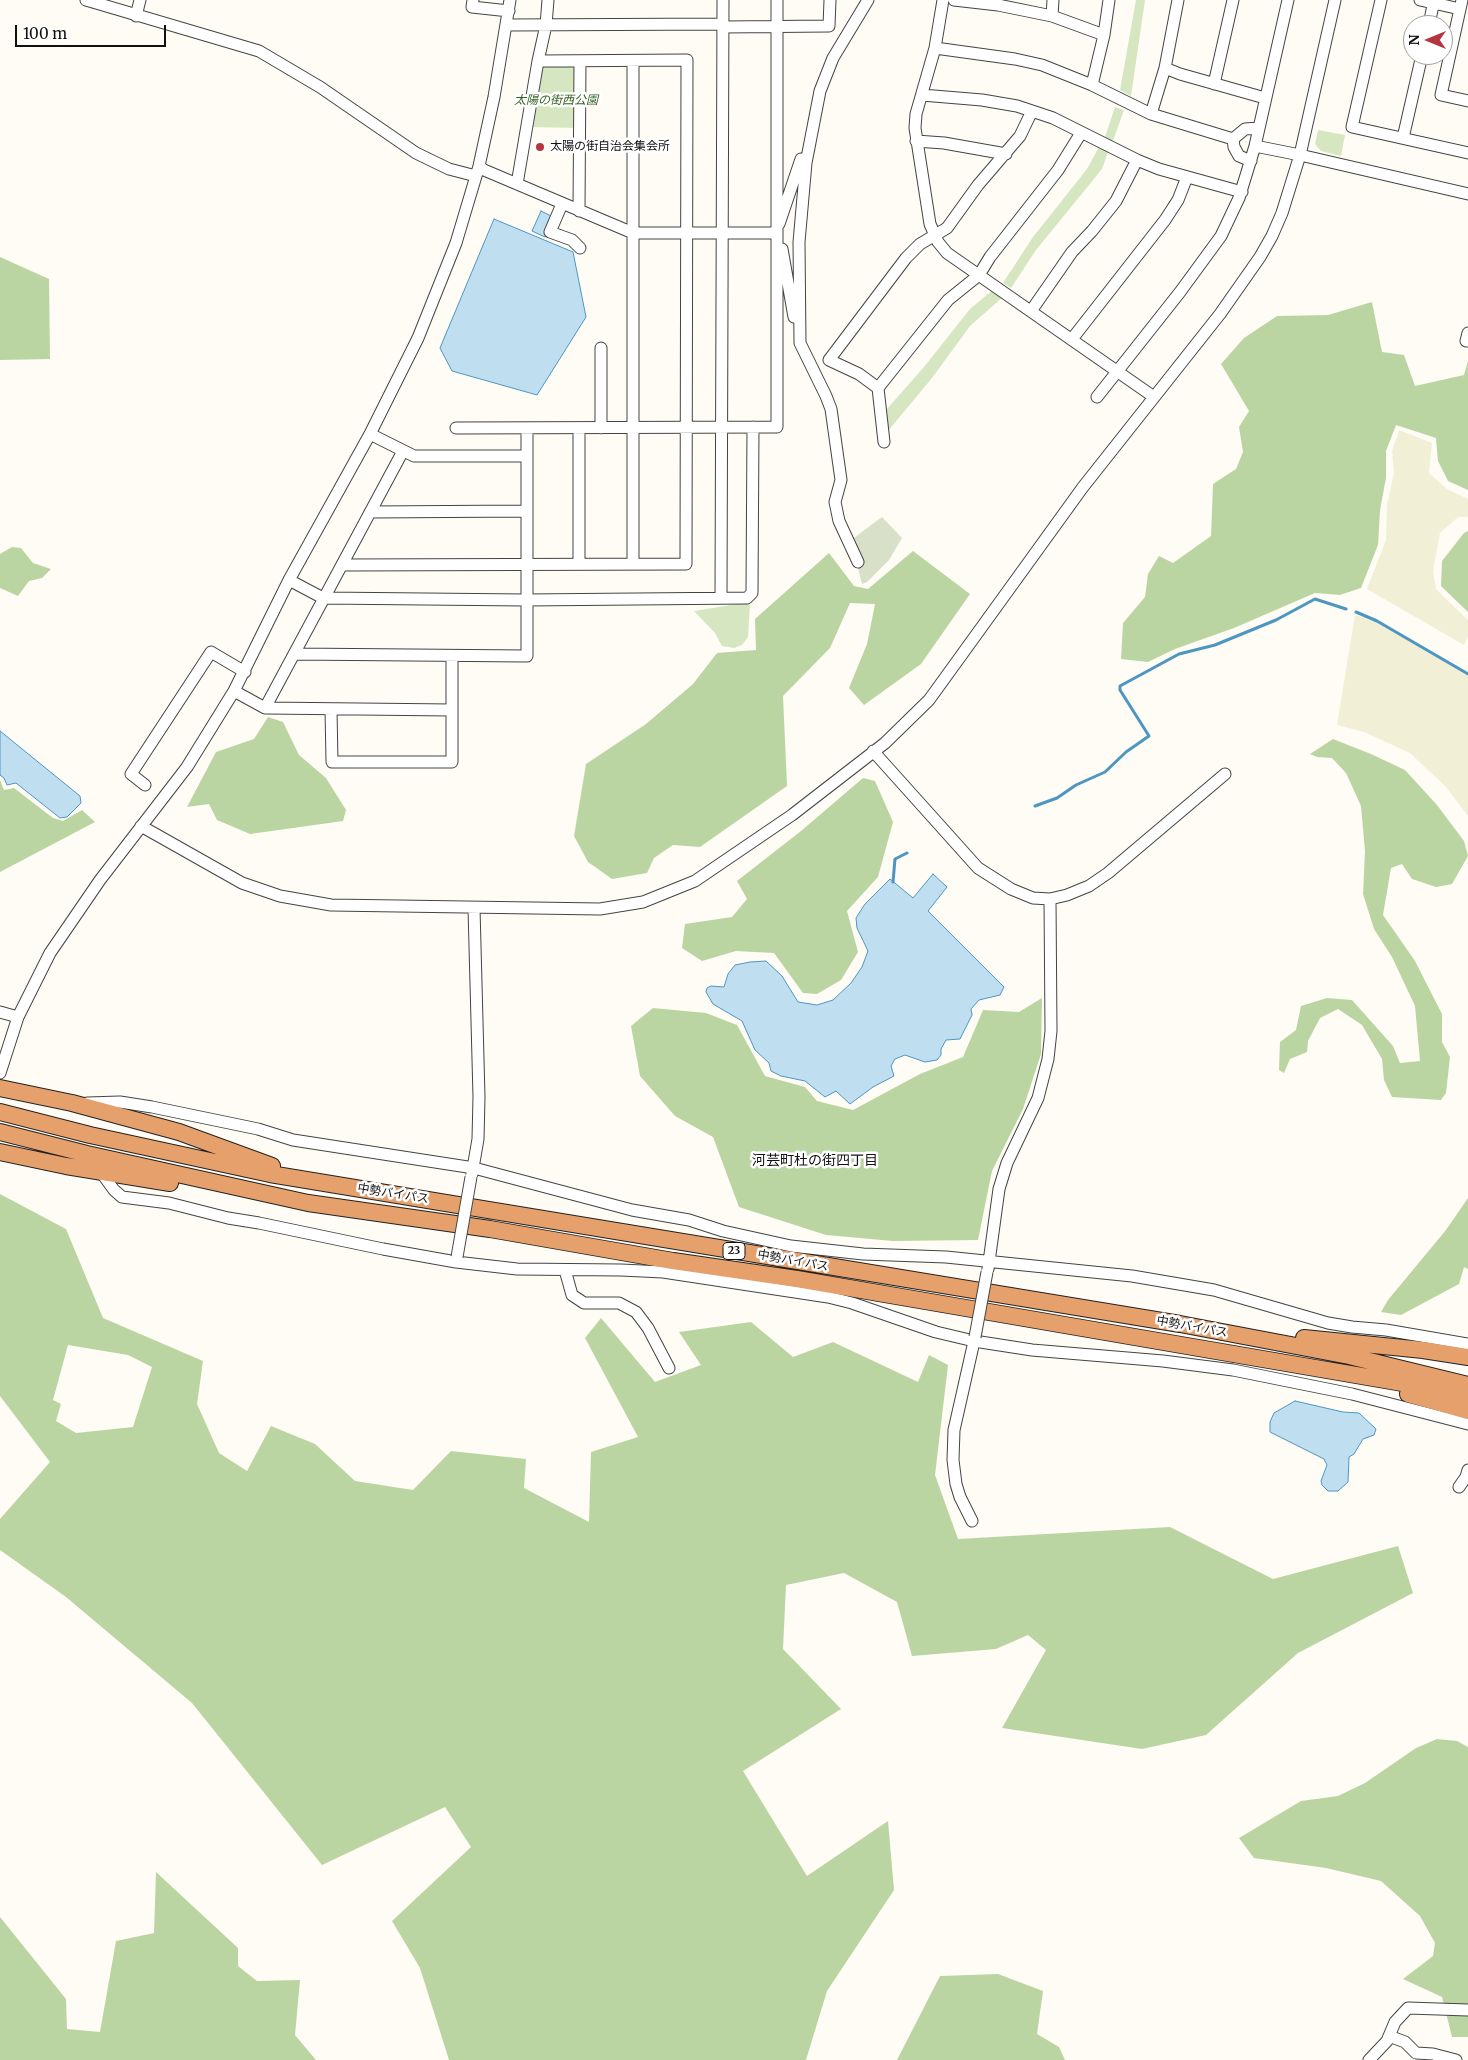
<!DOCTYPE html>
<html>
<head>
<meta charset="utf-8">
<style>
	body { margin:0 }
	#map { position:relative; width:1468px; height:2060px; overflow:hidden; background:#fefcf5; font-family:Merriweather,serif }
	canvas { display:block }
	.north { position:absolute; left:1403px; top:15px; width:50px; height:50px; box-sizing:border-box; background:#fff; border:1px solid #a0a0a0; border-radius:50%; rotate:270deg; font-size:14px; font-weight:700; line-height:20px; text-align:center; color:#111 }
	.north::after { content:''; display:block; margin:auto; width:18px; height:22px; background:#b4353f; clip-path:polygon(50% 0,100% 100%,50% 72%,0 100%) }
	.scale { position:absolute; left:15px; top:25px; width:151px; height:22px; box-sizing:border-box; border:2px solid #111; border-top:0; padding-left:6px; font-size:15px; line-height:18px; white-space:nowrap; color:#111; -webkit-text-stroke:4px #fff; paint-order:stroke }
</style>
</head>
<body>
<div id="map">
<canvas width="1468" height="2060"></canvas>
<div class="north">N</div>
<div class="scale">100 m</div>
</div>
<script>
const ctx = document.querySelector('canvas').getContext('2d');
ctx.lineJoin = 'round';
function fill(path, color) { ctx.fillStyle = color; ctx.fill(path, 'evenodd'); }
const shape = rows => new Path2D(rows.map(r => 'M' + r).join(''));
function strokePath(path, color, width, dash) { ctx.strokeStyle = color; ctx.lineWidth = width; ctx.lineCap = dash ? 'butt' : 'round'; ctx.setLineDash(dash || []); ctx.stroke(path); }
function label(font, color, halo, rows, align = 'center') {
  ctx.font = font + ' Merriweather,"Noto Sans JP",serif'; ctx.lineWidth = 5; ctx.setLineDash([]); ctx.textBaseline = 'middle'; ctx.strokeStyle = halo; ctx.fillStyle = color; for (const [text, x, y, turn = 0] of rows) {
    ctx.save(); ctx.translate(x, y); ctx.rotate((+turn || 0) * Math.PI / 180); ctx.textAlign = isNaN(turn) ? turn : align; if (halo) ctx.strokeText(text, 0, 0); ctx.fillText(text, 0, 0); ctx.restore();
  }
}
const farmland = shape([
	[1399,430,1432,443,1429,473,1447,489,1468,499,1468,517,1458,517,1440,533,1433,571,1436,589,1468,620,1468,636,1464,645,1367,589,1386,540,1387,505,1394,473,1392,451],
	[1355,615,1379,623,1468,676,1468,816,1446,787,1410,753,1364,732,1337,725]
]);
const green = shape([
	[1136,0,1145,0,1131,96,1120,90],
	[538,62,579,62,579,128,528,127],
	[1115,107,1124,110,1113,141,1105,137],
	[1318,130,1345,135,1341,156,1321,151,1315,144],
	[1100,145,1109,149,1102,169,1036,250,1011,288,1003,283,1033,237,1087,169],
	[994,289,1004,296,970,326,932,378,888,431,887,409,924,367,970,309],
	[750,602,748,637,742,645,734,648,722,646,715,633,694,611]
]);
const forest = shape([
	[0,257,49,279,50,359,0,360],
	[1372,302,1382,352,1404,355,1415,386,1464,375,1468,361,1468,490,1448,481,1438,461,1436,438,1396,425,1386,451,1386,478,1380,510,1378,545,1361,588,1340,595,1315,593,1234,628,1175,649,1148,662,1121,659,1123,623,1145,597,1148,574,1159,556,1173,563,1211,536,1213,484,1236,469,1243,452,1239,427,1249,411,1221,364,1244,338,1277,316,1328,315],
	[1468,531,1468,612,1441,586,1442,561,1464,533],
	[12,547,21,548,33,563,51,569,42,578,29,581,18,596,0,588,0,554],
	[913,551,970,594,921,664,864,705,849,688,867,644,875,604,850,603,830,648,783,696,787,786,700,847,673,845,654,858,647,873,612,879,588,862,574,836,586,764,646,724,693,684,717,653,756,650,755,619,829,553,854,586,868,589],
	[268,717,283,722,299,755,326,778,346,810,343,821,250,834,217,820,209,804,187,807,216,752,254,739],
	[1333,739,1371,754,1405,770,1437,805,1464,841,1468,856,1452,884,1436,887,1412,879,1402,864,1391,868,1383,915,1415,961,1442,1014,1442,1042,1450,1057,1446,1093,1441,1100,1392,1097,1384,1080,1382,1059,1362,1025,1338,1009,1320,1018,1308,1041,1307,1052,1290,1059,1284,1073,1279,1070,1280,1042,1296,1030,1301,1006,1327,998,1352,1000,1393,1046,1400,1063,1420,1061,1415,1006,1392,957,1374,929,1363,894,1365,851,1361,806,1346,773,1332,758,1317,757,1310,754],
	[863,778,875,781,893,822,878,877,847,911,858,952,841,980,817,994,803,993,774,953,736,951,702,961,682,948,685,924,732,917,747,899,737,881,801,831],
	[0,780,4,790,14,788,53,818,63,821,82,810,95,822,0,872],
	[1042,998,1041,1054,1023,1109,992,1171,978,1240,893,1241,826,1235,739,1207,713,1137,675,1116,640,1076,631,1026,653,1008,706,1013,737,1025,765,1076,805,1087,817,1101,853,1110,920,1074,963,1057,983,1010,1019,1012],
	[0,1194,66,1229,103,1318,203,1361,197,1404,219,1453,247,1471,271,1426,315,1444,355,1481,413,1490,451,1451,526,1459,524,1488,589,1522,591,1452,638,1437,585,1338,601,1318,655,1382,701,1365,679,1332,751,1322,793,1357,833,1342,918,1382,929,1355,948,1365,935,1475,958,1539,1170,1527,1273,1579,1398,1546,1413,1593,1298,1653,1206,1735,1142,1749,1002,1728,1046,1650,1028,1635,996,1649,912,1656,897,1602,844,1573,786,1585,783,1649,841,1709,743,1771,807,1876,888,1821,894,1890,827,1991,806,2060,449,2060,420,1968,392,1921,471,1847,445,1807,322,1865,192,1703,66,1597,0,1550,0,1519,50,1462,0,1396],
	[68,1345,128,1355,152,1367,133,1427,76,1433,56,1421,61,1404,53,1400],
	[1468,1198,1468,1269,1464,1267,1459,1284,1401,1315,1381,1312,1388,1300,1446,1230],
	[1437,1739,1457,1741,1468,1747,1468,2037,1452,2037,1442,1997,1403,1979,1433,1956,1435,1943,1420,1916,1381,1881,1326,1868,1254,1858,1239,1838,1301,1801,1338,1796,1365,1783,1416,1748],
	[156,1872,238,1948,238,1966,257,1981,300,1980,295,2035,316,2060,0,2060,0,1917,66,1999,67,2029,100,2032,116,1941,154,1933],
	[998,1974,1043,1991,1037,2034,1059,2047,1065,2060,897,2060,940,1976]
]);
const cemetery = shape([
	[882,517,902,538,889,560,867,582,862,584,851,540]
]);
const water = shape([
	[541,211,553,217,545,237,532,231,541,211],
	[494,219,573,252,586,317,537,395,452,371,440,348,494,219],
	[0,731,80,796,81,803,67,817,60,818,16,783,7,785,4,778,0,775,0,731],
	[933,874,947,887,928,911,1004,987,1000,995,979,1000,971,1009,972,1015,960,1039,946,1040,941,1049,941,1055,937,1060,925,1062,905,1055,895,1059,891,1066,894,1076,873,1087,850,1104,836,1091,825,1097,805,1081,781,1076,771,1071,769,1063,755,1050,742,1021,713,1004,706,992,707,988,711,986,724,987,728,974,735,965,750,962,766,961,782,976,798,1002,817,1005,833,1000,851,983,862,967,868,951,857,928,856,918,865,904,890,879,913,898,933,874],
	[1295,1401,1343,1412,1359,1413,1376,1429,1374,1435,1363,1439,1354,1454,1349,1457,1348,1482,1338,1491,1328,1491,1322,1485,1321,1481,1327,1465,1324,1459,1270,1432,1270,1422,1274,1413,1295,1401]
]);
const stream = shape([
	[1356,612,1377,621,1468,674],
	[1035,806,1057,798,1076,785,1105,772,1126,752,1149,736,1120,690,1120,686,1179,654,1215,645,1276,620,1315,599,1346,609],
	[893,882,895,859,907,853]
]);
const minor = shape([
	[86,0,259,51,320,87,416,153,449,169,476,176],
	[473,0,472,7,509,11],
	[943,0,935,48,1015,59,1042,65,1092,85,1151,114,1233,139],
	[954,0,998,5,1052,16,1104,35,1092,85],
	[1335,0,1300,155,1468,194],
	[1381,0,1352,127,1468,153],
	[1420,0,1460,9,1462,0],
	[1460,9,1441,95,1468,101],
	[136,16,140,0],
	[1052,16,1053,0],
	[507,25,723,24],
	[1429,25,1434,0],
	[723,27,829,26,830,0],
	[1104,35,1109,0],
	[935,48,916,114,915,128,930,224,938,242,947,253,1154,397],
	[1165,68,1180,74,1265,98],
	[1214,84,1233,0],
	[922,95,982,100,1017,106,1053,118,1137,160,1159,169,1242,192],
	[1151,114,1165,68,1178,0],
	[1403,138,1422,55],
	[916,141,944,143,1006,154],
	[1251,161,1239,156,1234,147,1233,139,1245,129,1259,128],
	[479,166,484,170,633,233,776,233],
	[517,184,538,61,546,25,548,0],
	[562,204,550,232,572,240,580,248],
	[579,211,580,61],
	[779,224,801,159],
	[782,249,794,317],
	[1031,311,1072,252,1092,231,1116,201,1137,160],
	[1468,333,1466,341,1468,341],
	[1072,339,1165,220,1178,200,1187,177],
	[878,388,948,300,979,275,990,257,1058,170,1081,133],
	[1097,397,1180,292,1221,236,1239,198,1255,146,1288,0],
	[456,428,777,427,777,0],
	[579,428,579,564],
	[601,428,601,348],
	[370,434,414,456,526,456],
	[884,442,878,388,859,374,829,360,906,258,920,244,947,228,978,185,1020,136,1032,111],
	[370,512,525,511],
	[858,562,839,521,835,502,841,480,831,409,826,396,800,343,799,242,806,163,820,91,833,58,868,0],
	[633,564,633,61],
	[342,565,686,564,687,60,538,61],
	[289,580,323,598,526,600,747,598,752,593,753,427],
	[721,597,723,0],
	[294,654,527,656,527,428],
	[234,691,265,708,452,710],
	[265,708,403,451],
	[331,709,332,762,452,762,452,656],
	[873,751,978,868,1011,889,1033,898,1050,899,1067,895,1089,886,1108,873,1225,774],
	[145,785,131,774,211,652,245,672],
	[141,826,242,883,280,896,331,905,600,909,643,902,695,881,792,815,885,743,929,700,1083,487,1220,314,1260,257,1272,236,1282,213,1300,155,1255,146],
	[0,1012,18,1017],
	[0,1073,18,1017,50,953,100,880,187,767,234,691,289,580,370,434,418,338,456,243,479,166,494,97,510,0],
	[87,1103,120,1102,152,1107,258,1129,293,1140,474,1168,632,1210,689,1220,723,1231,791,1246,863,1254,946,1257,1132,1276,1214,1290,1328,1323,1352,1327,1386,1330,1468,1344],
	[100,1171,114,1190,122,1197,169,1203,228,1218,259,1223,383,1249,456,1262,517,1269,621,1270,663,1272,828,1297,852,1303,936,1332,974,1341,1032,1350,1163,1361,1233,1370,1352,1394,1468,1424],
	[472,1174,478,1139,479,1097,474,908],
	[988,1269,999,1189,1007,1163,1038,1098,1048,1059,1051,1031,1050,899],
	[565,1270,572,1295,584,1303,619,1303,636,1312,648,1328,669,1368],
	[1459,1487,1466,1477,1468,1470],
	[972,1521,960,1497,956,1484,953,1460,954,1430,975,1337],
	[1389,2036,1405,2042,1416,2053,1433,2054,1456,2060],
	[1369,2060,1387,2041,1395,2022,1408,2008,1468,2010]
]);
const highway = shape([
	[0,1088,72,1103,179,1132,272,1166],
	[0,1112,90,1135,270,1174,1180,1324,1349,1356,1468,1385],
	[0,1132,87,1154,308,1203,490,1229,673,1261,797,1279,1414,1385,1468,1396],
	[0,1152,66,1166,170,1183],
	[1304,1338,1423,1350,1468,1357],
	[1408,1394,1468,1411]
]);
const minorBridge = shape([
	[457,1257,471,1177],
	[975,1337,987,1272]
]);
const markers = [
	[540,147,5,"#b4353f"]
];
const shields = [
	[734,1251,22]
];
const shieldNames = [
	["23",734,1251]
];
const parkNames = [
	["太陽の街西公園",556,101]
];
const poiNames = [
	["太陽の街自治会集会所",550,147]
];
const streetNames = [
	["中勢バイパス",393,1194,9],
	["中勢バイパス",793,1261,10],
	["中勢バイパス",1192,1327,10]
];
const neighbourhoodNames = [
	["河芸町杜の街四丁目",815,1161]
];
fill(farmland, '#f2efd7');
fill(green, '#d5e6c1');
fill(forest, '#bbd5a2');
fill(cemetery, '#d8e0c7');
fill(water, '#bfdff1');
strokePath(water, '#4d96c1', 1);
strokePath(stream, '#4d96c1', 3);
strokePath(minor, '#444', 13);
strokePath(highway, '#222', 18);
strokePath(minor, '#fff', 11);
strokePath(highway, '#e6a06b', 16);
strokePath(minorBridge, '#444', 13, []);
strokePath(minorBridge, '#fff', 11);
for (const [x, y, r, color] of markers) { const dot = new Path2D(); dot.arc(x, y, r, 0, 2 * Math.PI); ctx.fillStyle = color; ctx.fill(dot); strokePath(dot, '#fff', 2); }
for (const [x, y, w] of shields) { const box = new Path2D(); box.roundRect(x - w / 2, y - 8.5, w, 17, 4); ctx.fillStyle = '#fff'; ctx.fill(box); strokePath(box, '#111', 1); }
label('bold 11px', '#111', null, shieldNames);
label('italic 12px', '#356326', '#fff', parkNames);
label('12px', '#111', '#fff', poiNames, 'left');
label('12px', '#111', '#fff', streetNames);
label('14px', '#111', '#fff', neighbourhoodNames);
</script>
</body>
</html>
